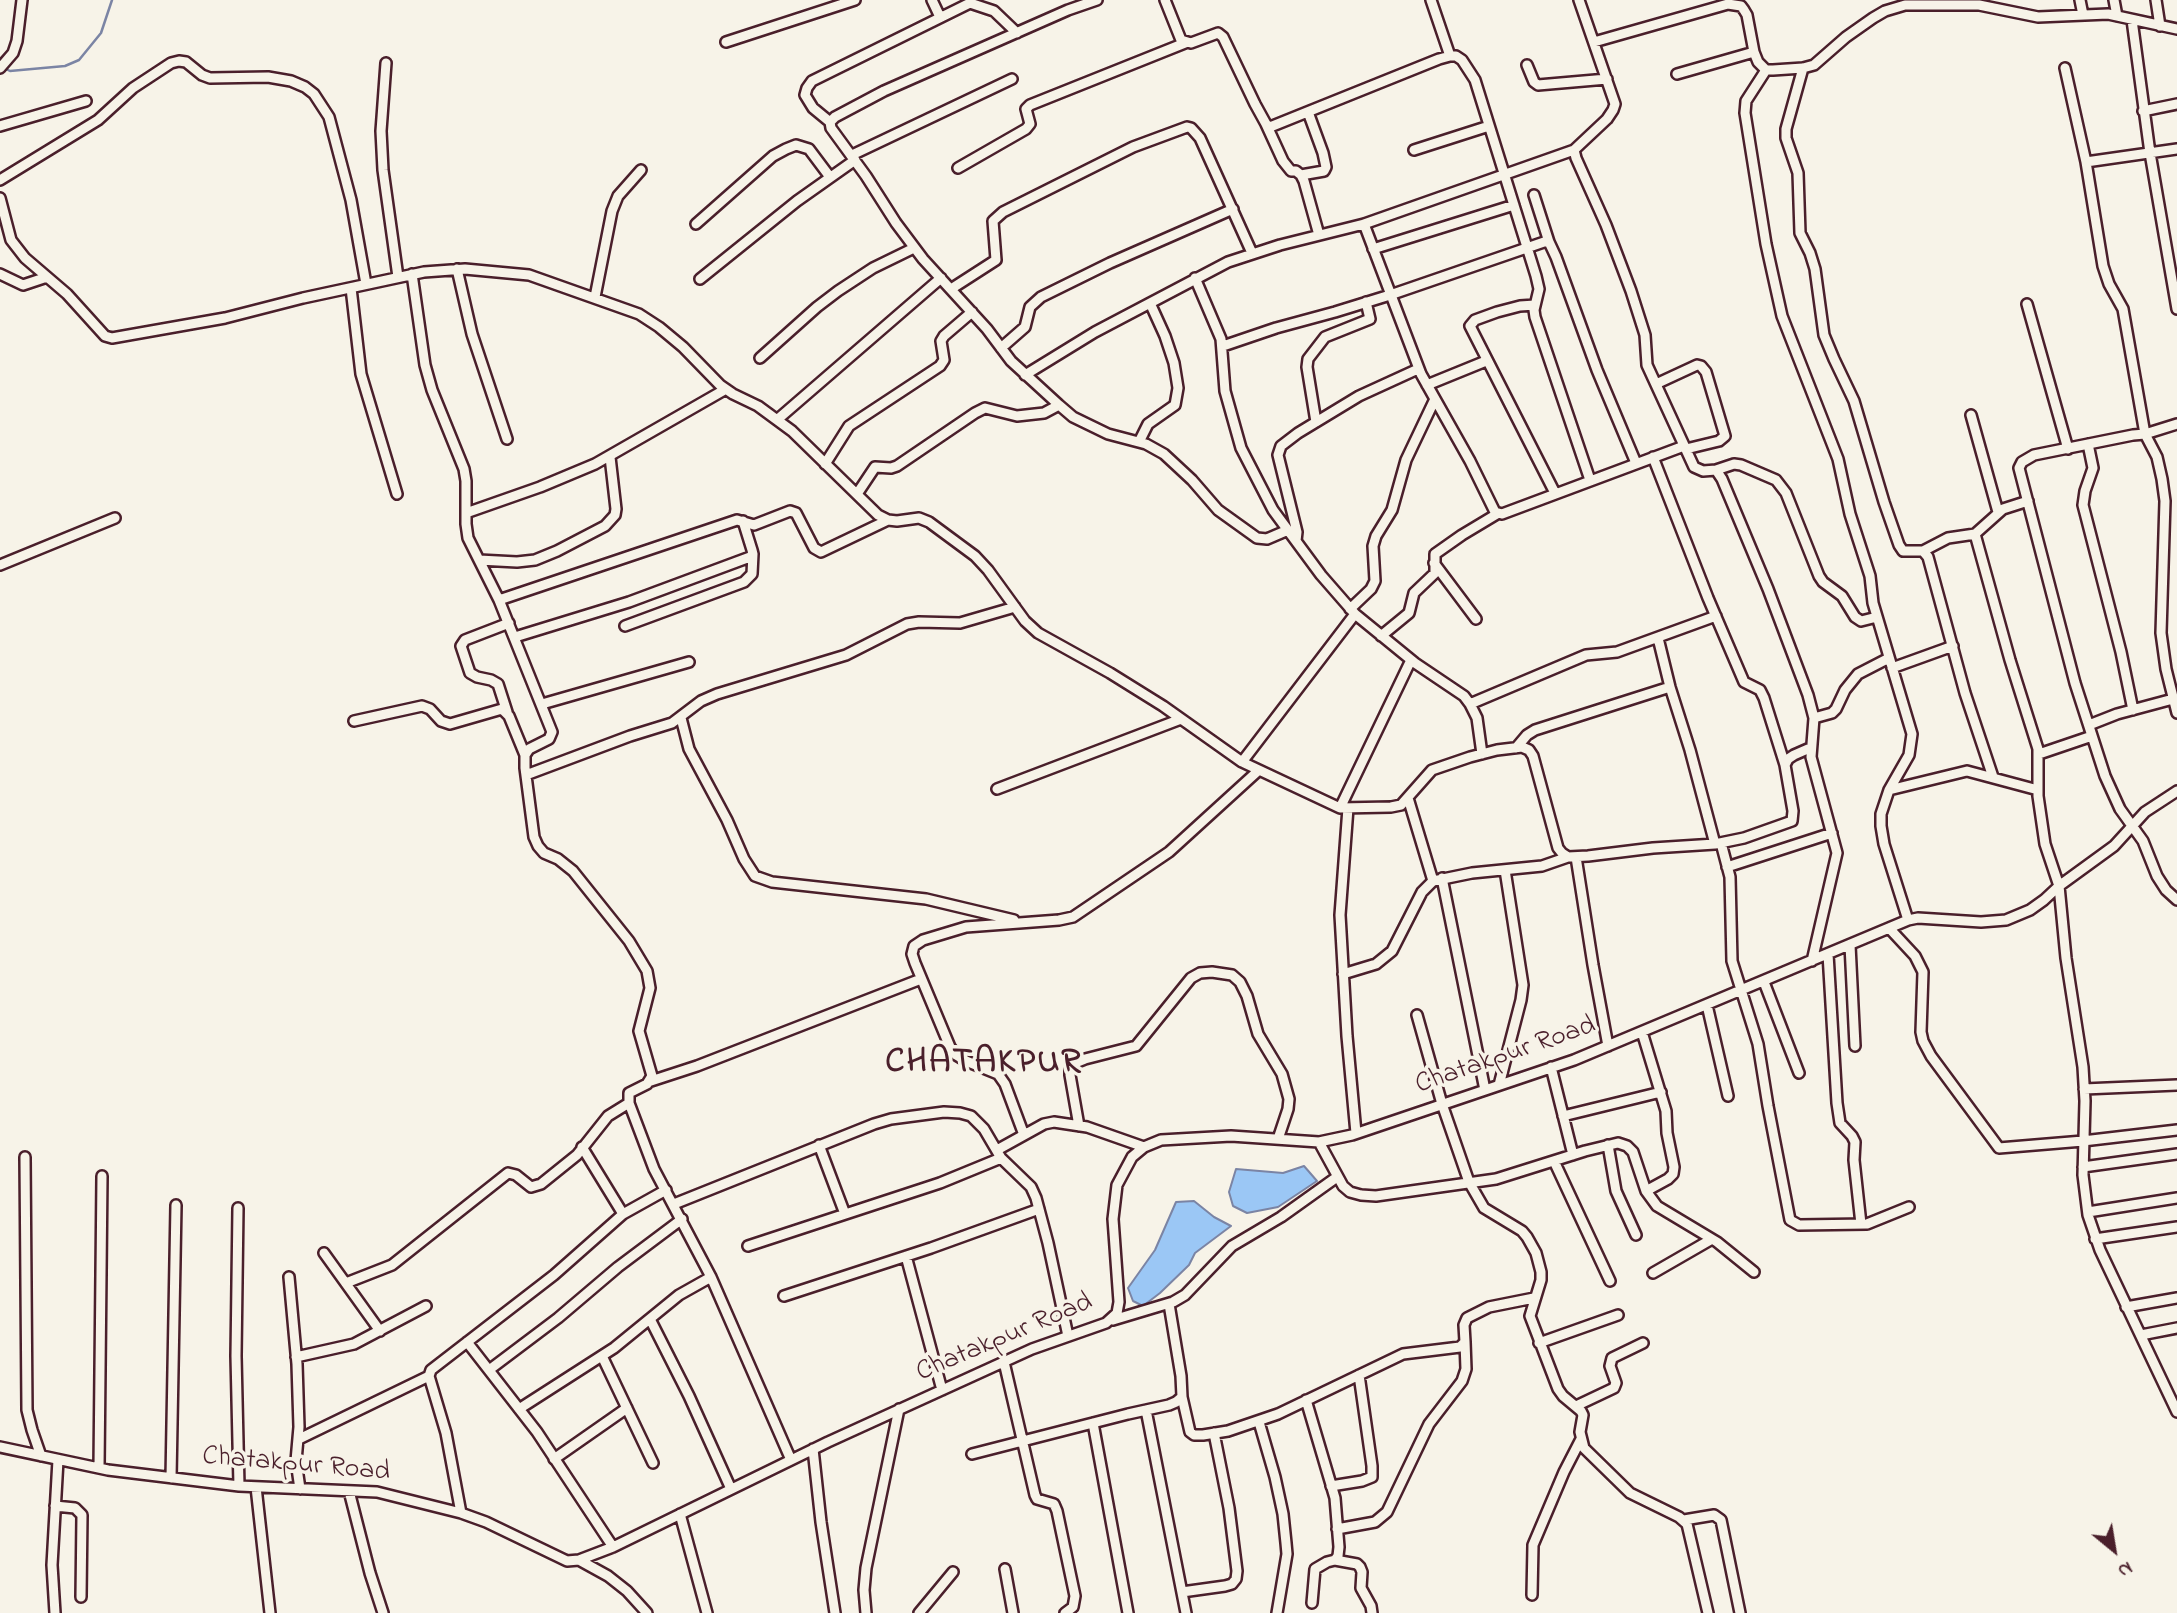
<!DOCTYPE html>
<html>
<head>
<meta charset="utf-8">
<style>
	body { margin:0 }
	#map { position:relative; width:2177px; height:1613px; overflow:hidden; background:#f7f3e8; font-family:"Indie Flower",sans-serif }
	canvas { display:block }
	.north { position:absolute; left:2079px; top:1515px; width:70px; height:70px; -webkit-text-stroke:5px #f7f3e8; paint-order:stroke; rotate:150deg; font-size:19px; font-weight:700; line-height:28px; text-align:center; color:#4a1f2b }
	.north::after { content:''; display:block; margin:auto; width:24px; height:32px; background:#4a1f2b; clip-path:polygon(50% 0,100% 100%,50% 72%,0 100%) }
</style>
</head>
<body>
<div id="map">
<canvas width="2177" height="1613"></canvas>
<div class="north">N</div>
</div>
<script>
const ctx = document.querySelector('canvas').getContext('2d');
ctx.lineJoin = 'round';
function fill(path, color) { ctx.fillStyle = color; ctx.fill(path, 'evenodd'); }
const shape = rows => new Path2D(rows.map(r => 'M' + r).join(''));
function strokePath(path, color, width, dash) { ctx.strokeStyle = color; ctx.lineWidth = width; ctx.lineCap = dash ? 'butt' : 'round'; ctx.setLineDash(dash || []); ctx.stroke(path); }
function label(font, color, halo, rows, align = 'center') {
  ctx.font = font + ' "Indie Flower",sans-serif'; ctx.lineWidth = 7; ctx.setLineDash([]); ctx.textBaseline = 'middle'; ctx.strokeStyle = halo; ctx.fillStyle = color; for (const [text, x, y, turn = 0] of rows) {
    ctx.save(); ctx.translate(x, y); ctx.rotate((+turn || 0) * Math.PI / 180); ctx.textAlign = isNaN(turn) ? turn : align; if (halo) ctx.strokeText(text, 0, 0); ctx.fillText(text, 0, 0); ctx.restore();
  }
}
const water = shape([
	[1304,1166,1317,1181,1278,1207,1247,1213,1233,1206,1229,1192,1236,1169,1283,1173,1304,1166],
	[1194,1201,1214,1217,1231,1226,1195,1253,1189,1265,1160,1293,1143,1306,1133,1301,1128,1288,1155,1250,1176,1202,1194,1201]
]);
const stream = shape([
	[4,68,10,71,65,66,79,60,101,33,112,0]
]);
const street = shape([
	[932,0,940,17],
	[1097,0,1068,10,884,91,835,117,830,122,831,128,866,176,896,223,923,259,987,329,1011,361,1059,405,1073,417,1108,434,1146,444,1164,454,1192,480,1218,510,1257,538,1267,539,1288,530],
	[1165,0,1181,40,1191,43,1218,33,1223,37,1255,104,1266,124,1270,127,1439,59,1450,56,1456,56,1462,60,1475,80,1536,276,1539,289,1534,310,1535,317,1590,480],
	[1431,0,1450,56],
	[1579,0,1615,104,1613,110,1607,119,1574,150,1576,158,1606,225,1631,291,1645,335,1647,365,1694,467,1703,471,1716,470,1722,479,1768,589,1808,695,1814,718,1811,757,1837,853,1812,961],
	[2080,0,2083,15],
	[2114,0,2117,16],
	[2156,0,2160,26],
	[2132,20,2150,153,2177,309],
	[726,42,855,0],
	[1594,42,1728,4,1741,6,1744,10,1747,15,1754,52,1758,62,1766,70,1773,70,1803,68,1814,65,1846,37,1873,18,1885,11,1905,5,1979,5,2038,17,2108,14,2177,29],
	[386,63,381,131,383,170,398,277],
	[1527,65,1534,82,1538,85,1607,79],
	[0,68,13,53,17,41,22,0],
	[1803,68,1786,129,1786,138,1798,173,1800,233,1810,253,1815,269,1824,335,1834,359,1854,401,1884,502,1899,545,1903,551,1923,551,1928,557,1965,693,1993,777],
	[2065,68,2086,162,2103,266,2109,284,2123,309,2145,434,2157,457,2162,479,2165,501,2161,633,2166,669,2177,713],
	[1766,70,1746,101,1745,113,1766,244,1782,316,1838,459,1850,514,1870,576,1873,603,1912,734,1909,755,1889,790,1881,814,1881,826,1884,844,1908,920],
	[1677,74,1754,52],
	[2143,111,2177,104],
	[830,122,813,108,805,95,807,88,812,81,970,3,994,11,1017,33],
	[1266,124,1283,161,1291,171,1296,171,1301,175,1304,181,1319,235],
	[0,126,86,101],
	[1414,150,1489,126],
	[852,155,1012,79],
	[2086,162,2177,149],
	[958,168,1026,129,1030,124,1026,109,1030,105,1185,43],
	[1301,175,1324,171,1326,167,1323,153,1308,112],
	[0,180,98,120,133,88,171,63,179,61,186,62,202,75,210,78,268,77,291,81,305,87,314,94,329,117,351,200,366,284],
	[1534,195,1549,242],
	[0,198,11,240,25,258,67,294,105,336,112,338,225,318,303,298,424,272,465,269,529,275,639,314,659,327,683,347,720,385,733,394,758,406,792,431,878,515,888,520,897,521,919,518,929,522,975,556,988,570,1025,621,1038,633,1110,673,1163,706,1242,762,1340,808,1391,807,1401,805,1432,770,1470,757,1497,750,1522,747,1529,750,1533,756,1558,848,1562,853,1568,857,1588,856,1653,848,1715,844,1744,838,1792,821,1793,811,1785,765,1788,759,1794,755,1810,748],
	[696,224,773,156,786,149,796,145,809,149,830,177],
	[1364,224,1421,374,1470,461,1495,512,1502,514,1684,446],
	[1373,249,1514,205],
	[457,269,472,334,507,439],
	[0,274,23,285,47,277],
	[412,274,425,365,432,390,464,469,466,481,466,524,468,538,499,600,552,732,549,739,529,749,525,755,525,768,534,837,538,846,544,853,558,859,573,871,629,941,647,971,650,988,639,1031,652,1076,647,1084,629,1093,629,1103,654,1169,711,1277,791,1460],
	[1195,278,1221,339,1225,391,1241,448,1273,510,1321,575,1355,614,1415,663,1464,696,1470,704,1477,718,1482,754],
	[700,279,797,201,855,160],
	[351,288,361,374,397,494],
	[951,289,996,260,993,221,1003,212,1133,147,1187,127,1191,128,1200,138,1252,253],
	[595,297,612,211,618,196,641,170],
	[2027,304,2068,449],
	[1535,305,1520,306,1497,312,1475,320,1470,326,1555,493],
	[1223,346,1276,328,1335,312,1390,295,1544,242,1549,242,1556,257,1597,370,1636,463],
	[1001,348,1025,327,1030,307,1041,297,1110,263,1233,209],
	[760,358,817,307,838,291,873,268,914,248],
	[1025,375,1095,332,1228,262,1280,245,1364,224,1574,150],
	[1656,384,1697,365,1701,366,1706,372,1725,436,1719,441,1686,449],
	[1427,385,1486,361],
	[1971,415,1998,512],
	[778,419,941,278],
	[1316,422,1307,367,1308,359,1325,337,1370,319,1366,302],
	[2177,424,2145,434,2133,435,2034,455,2022,462,2019,468,2075,683,2105,776,2120,809,2143,841,2157,876,2166,890,2177,900],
	[1139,442,1148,424,1175,405,1178,388,1174,363,1165,336,1150,303],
	[2088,444,2093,468,2085,491,2083,505,2121,652,2133,710],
	[1653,457,1708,598,1744,682,1760,690,1764,698,1785,765],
	[825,464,849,426,940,366,944,360,941,341,944,336,972,312],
	[1716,470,1734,464,1741,465,1776,480,1786,493,1819,576,1823,582,1842,596,1855,617,1861,621,1877,617],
	[857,494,875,467,891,468,897,466,975,413,985,408,1017,416,1044,413,1059,405],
	[466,513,540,487,595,464,726,389],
	[1975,534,2010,660,2038,749,2038,796,2045,844,2059,886,2066,958,2083,1067,2085,1101,2083,1175,2088,1215,2100,1250,2177,1412],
	[1296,541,1297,532,1278,455,1281,446,1298,433,1359,396,1418,369],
	[1923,551,1948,538,1975,534,2003,509,2028,501],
	[479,560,517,562,535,560,557,551,605,526,615,515,616,509,610,457],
	[1434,563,1476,619],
	[0,565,115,518],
	[499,600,737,520,754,525,790,511,796,513,814,548,821,552,888,520],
	[1350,609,1371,589,1375,581,1373,546,1376,536,1392,510,1406,460,1435,399],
	[625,626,744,582,752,574,753,554],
	[1381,636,1409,613,1414,593,1435,573,1435,554,1462,535,1497,514],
	[515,637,629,602,750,557,753,554,752,550,743,521],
	[1658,638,1670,687,1690,750,1715,844],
	[1892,668,1953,646],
	[542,704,689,662],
	[1470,704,1586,655,1617,652,1716,616],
	[507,712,498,684,491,680,477,677,470,673,461,646,465,640,509,623],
	[681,718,689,749,727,820,744,859,755,876,772,882,926,899,1014,920],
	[1814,718,1832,713,1836,709,1845,690,1858,674,1889,658],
	[354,721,422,706,430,709,441,721,450,724,502,709,509,716,525,755],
	[2089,725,2117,714,2173,699],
	[1516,748,1527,735,1535,730,1670,687],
	[2039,754,2092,736],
	[1242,762,1355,614],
	[526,775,630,736,672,723,701,701,717,694,846,655,907,624,919,622,960,623,1015,607],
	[997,789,1181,719],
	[1889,790,1967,771,2038,790],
	[1408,798,1433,881],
	[1340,808,1411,660],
	[1348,808,1340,915,1347,1036,1356,1133],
	[1721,843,1730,877,1732,961,1758,1044,1768,1106,1790,1220,1799,1225,1867,1224,1909,1207],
	[1576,857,1593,965,1608,1046],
	[1727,867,1832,833],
	[1442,878,1485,1090],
	[1889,928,1915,956,1923,972,1921,1032,1923,1041,1931,1056,1999,1148,2083,1141,2177,1130],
	[1850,945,1855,1046],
	[1828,954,1837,1103,1840,1123,1852,1136,1855,1142,1854,1160,1861,1224],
	[1343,974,1376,964,1392,951,1422,892,1433,881,1472,873,1542,866,1568,857],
	[1764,982,1799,1073],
	[1707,1005,1728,1096],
	[1417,1015,1442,1104,1469,1182,1484,1208,1522,1231,1527,1237,1536,1253,1541,1272,1541,1280,1530,1316,1558,1389,1563,1396,1581,1411,1583,1415,1580,1432,1584,1448,1630,1493,1679,1517,1687,1524,1708,1613],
	[1642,1032,1666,1111,1667,1133,1674,1167,1673,1174,1668,1179,1646,1191],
	[1551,1067,1573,1155],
	[651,1081,697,1066,921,979],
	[1499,1085,1521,1000,1523,985,1505,870],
	[2084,1089,2177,1085],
	[1563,1116,1661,1092],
	[1079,1126,1070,1075,1070,1068,1075,1063,1085,1059,1136,1046,1191,978,1200,973,1212,972,1232,975,1240,982,1247,996,1258,1034,1282,1074,1289,1099,1288,1109,1278,1139],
	[1024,1135,1005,1084,998,1074,966,1061,956,1055,950,1047,915,963,912,954,914,946,923,940,966,927,1059,920,1073,917,1169,852,1259,770],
	[1319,1142,1343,1186,1350,1192,1361,1195,1376,1196,1496,1179,1585,1151,1618,1143,1627,1146,1633,1152,1646,1191,1657,1206,1717,1242,1754,1272],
	[819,1145,845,1214],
	[1608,1145,1616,1191,1636,1235],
	[582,1147,623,1214],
	[997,1150,1044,1124,1054,1122,1087,1127,1144,1147],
	[25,1157,27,1410,32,1430,41,1456],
	[1554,1161,1610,1281],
	[2083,1167,2177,1154],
	[674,1204,874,1124,891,1119,944,1112,960,1113,971,1116,984,1129,1001,1158,1031,1187,1036,1198,1048,1243,1068,1336],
	[238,1208,236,1356,239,1486],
	[2088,1212,2177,1198],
	[2095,1239,2177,1227],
	[748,1246,940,1183,1001,1158],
	[324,1253,380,1331],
	[906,1256,942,1390],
	[1653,1273,1712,1239],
	[289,1277,297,1364,299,1427,296,1461,300,1489],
	[346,1283,392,1265,508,1173,516,1175,531,1187,541,1184,577,1155,608,1116,629,1103],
	[784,1296,931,1248,1039,1209],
	[2126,1307,2177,1298],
	[650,1319,689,1396,731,1489],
	[1113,1320,1173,1302,1185,1295,1232,1246,1281,1217,1337,1177],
	[2141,1335,2177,1328],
	[467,1342,537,1432,613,1547],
	[1539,1343,1618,1315],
	[602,1356,653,1463],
	[296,1357,354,1344,426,1306],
	[1004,1362,1035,1495,1037,1499,1054,1504,1057,1511,1075,1596,1073,1607,1065,1613],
	[489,1370,558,1318,618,1267,682,1219],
	[1182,1397,1190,1432,1194,1435,1203,1435,1228,1431,1278,1414,1403,1354,1460,1347,1465,1342,1464,1325,1467,1318,1489,1307,1534,1298],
	[1306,1400,1335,1498,1339,1547,1338,1556,1335,1560,1327,1562,1315,1569,1312,1603],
	[1576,1406,1614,1388,1616,1383,1610,1366,1612,1358,1643,1343],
	[519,1409,614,1348,679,1295,711,1277],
	[1146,1410,1186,1613],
	[1259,1422,1275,1477,1283,1514,1286,1543,1287,1554,1277,1613],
	[1093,1423,1128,1613],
	[299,1439,429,1376],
	[0,1447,108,1470,239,1486,377,1492,461,1513,486,1522,567,1561,579,1560,613,1547,828,1442,1032,1349,1106,1323,1117,1313,1119,1302,1113,1219,1117,1185,1132,1157,1144,1147,1161,1140,1231,1136,1319,1142,1352,1135,1574,1060,1908,920,1918,918,1981,922,2006,920,2030,910,2044,900,2059,886,2114,846,2145,812,2177,791],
	[813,1449,821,1522,835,1613],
	[972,1454,1128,1414,1169,1405,1176,1402,1182,1397,1181,1376,1169,1304],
	[554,1459,627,1408],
	[99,1468,102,1176],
	[171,1478,176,1205],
	[1331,1486,1362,1481,1372,1477,1372,1466,1359,1375],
	[256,1487,270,1613],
	[349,1491,370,1573,383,1613],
	[55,1506,75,1508,82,1515,81,1597],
	[461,1513,446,1433,429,1376,431,1370,554,1275,623,1214,666,1190],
	[680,1514,707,1613],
	[1684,1520,1714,1515,1721,1520,1740,1613],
	[1337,1529,1375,1522,1387,1512,1429,1424,1462,1381,1466,1369,1465,1342],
	[579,1560,608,1576,627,1591,647,1613],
	[1335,1560,1357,1564,1360,1567,1362,1572,1361,1588,1371,1606,1372,1613],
	[1005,1569,1013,1613],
	[1182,1592,1225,1586,1232,1584,1236,1579,1237,1571,1229,1508,1214,1433],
	[1532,1595,1533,1545,1564,1472,1581,1439],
	[55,1613,52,1565,58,1460],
	[866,1613,864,1590,866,1568,899,1409],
	[919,1613,953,1572]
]);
const streetNames = [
	["Chatakpur Road",1506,1057,-19],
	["Chatakpur Road",1005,1339,-23],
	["Chatakpur Road",296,1466,5]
];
const districtNames = [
	["CHATAKPUR",984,1065]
];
fill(water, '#9bc7f5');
strokePath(water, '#7b84a4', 2);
strokePath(stream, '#7b84a4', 2.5);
strokePath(street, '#4a1f2b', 14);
strokePath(street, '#f7f3e8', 9);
label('28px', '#4a1f2b', '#f7f3e8', streetNames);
ctx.letterSpacing = '2px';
label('bold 35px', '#4a1f2b', '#f7f3e8', districtNames);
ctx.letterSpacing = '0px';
</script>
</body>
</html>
